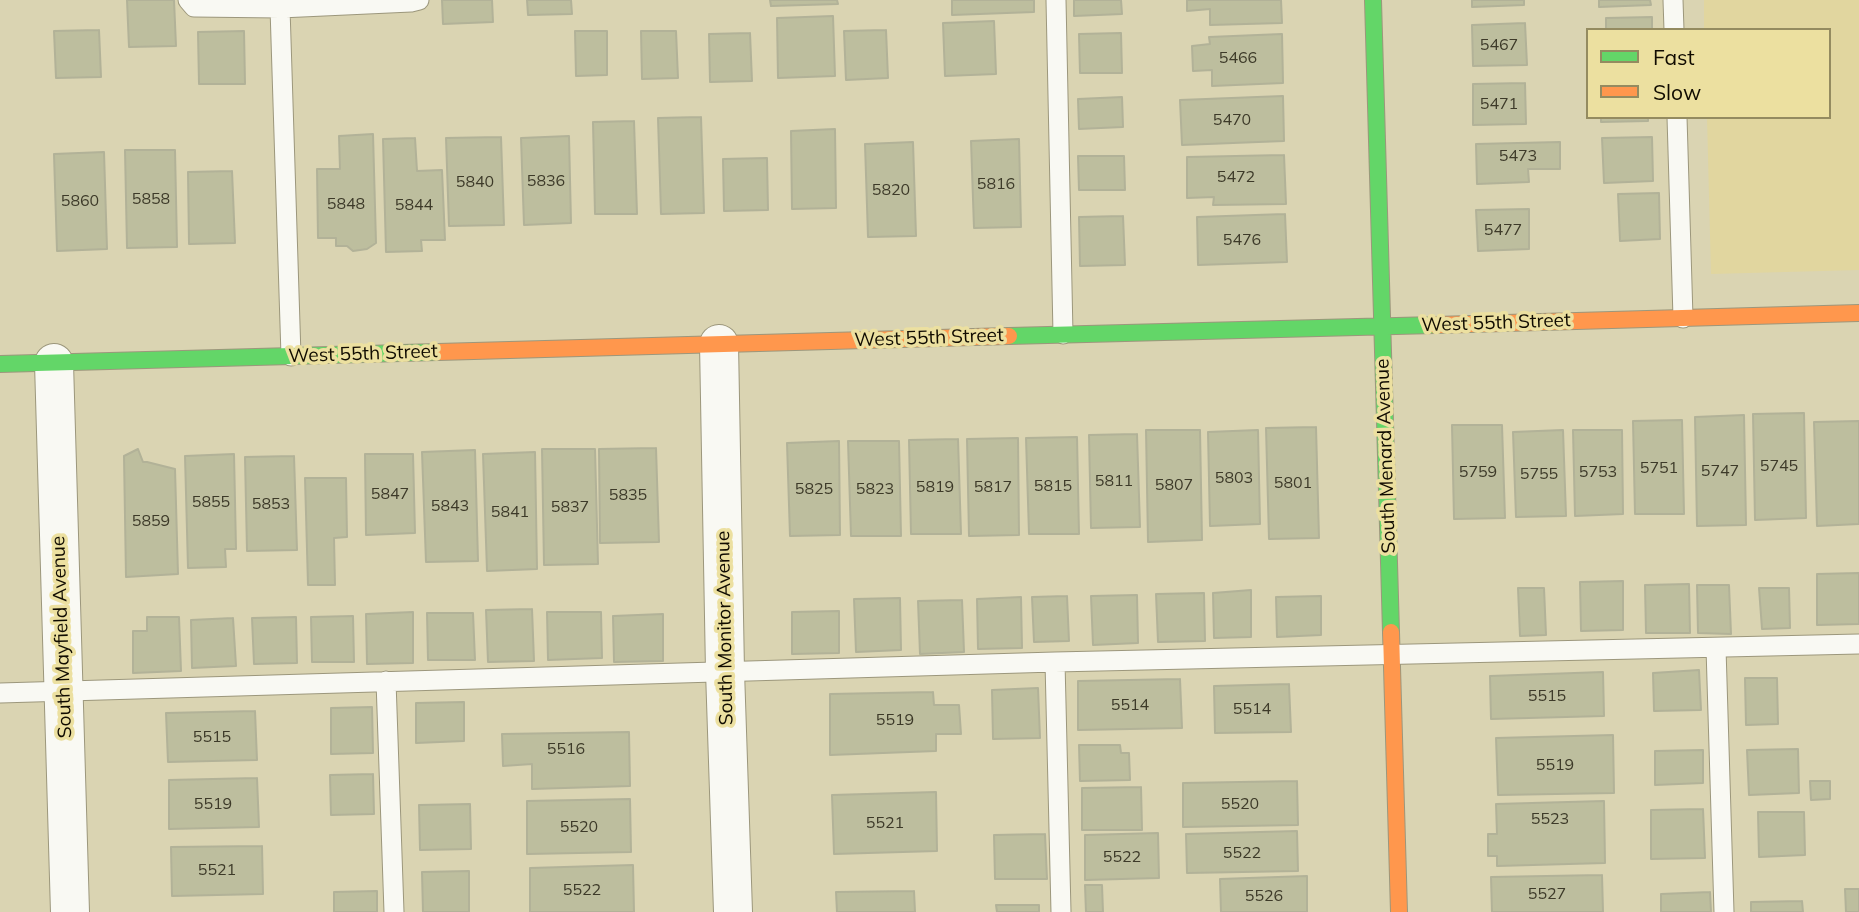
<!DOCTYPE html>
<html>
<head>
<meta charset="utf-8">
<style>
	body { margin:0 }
	#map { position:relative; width:1859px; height:912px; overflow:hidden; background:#dad4b2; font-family:Mulish,sans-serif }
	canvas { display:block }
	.legend { position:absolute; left:1586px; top:28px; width:245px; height:91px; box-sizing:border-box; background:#ece0a0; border:2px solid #948b60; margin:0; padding:9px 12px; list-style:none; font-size:21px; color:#100b00 }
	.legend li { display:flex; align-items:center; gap:14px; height:35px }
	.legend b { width:35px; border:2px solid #948b60 }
</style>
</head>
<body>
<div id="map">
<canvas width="1859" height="912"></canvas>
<ul class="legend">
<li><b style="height:9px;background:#63d668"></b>Fast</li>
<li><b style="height:9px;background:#ff974d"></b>Slow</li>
</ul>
</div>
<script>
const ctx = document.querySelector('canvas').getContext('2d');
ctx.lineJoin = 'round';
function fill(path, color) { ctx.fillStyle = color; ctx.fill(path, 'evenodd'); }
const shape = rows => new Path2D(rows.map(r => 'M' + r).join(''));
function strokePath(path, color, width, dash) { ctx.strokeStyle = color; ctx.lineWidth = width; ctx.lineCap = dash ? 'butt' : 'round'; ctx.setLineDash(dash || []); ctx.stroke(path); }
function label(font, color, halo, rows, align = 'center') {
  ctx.font = font + ' Mulish,sans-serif'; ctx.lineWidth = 7; ctx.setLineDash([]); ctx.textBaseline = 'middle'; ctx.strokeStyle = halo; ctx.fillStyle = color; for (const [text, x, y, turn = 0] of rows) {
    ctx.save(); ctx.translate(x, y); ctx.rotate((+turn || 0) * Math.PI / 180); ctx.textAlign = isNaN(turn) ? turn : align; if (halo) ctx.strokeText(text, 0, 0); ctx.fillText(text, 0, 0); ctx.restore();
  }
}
const built = shape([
	[1704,0,1859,0,1859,270,1711,274,1707,117,1829,117,1829,30,1704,30]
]);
const building = shape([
	[127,0,174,0,176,46,129,47,127,0],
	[442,0,492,0,493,22,443,24,442,0],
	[527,0,571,0,572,14,528,15,527,0],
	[770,0,837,0,838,4,771,6,770,0],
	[952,0,1034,0,1034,12,952,15,952,0],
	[1074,0,1121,0,1122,14,1074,16,1074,0],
	[1187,0,1281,0,1282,23,1210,25,1210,9,1187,11,1187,0],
	[1472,0,1524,0,1524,5,1472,7,1472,0],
	[1599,0,1650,0,1651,5,1599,7,1599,0],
	[833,16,835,76,778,78,777,18,833,16],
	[1652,17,1652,30,1606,30,1606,18,1652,17],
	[994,21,996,74,945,76,943,23,994,21],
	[1525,23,1527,65,1473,66,1472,25,1525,23],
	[99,30,101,77,56,78,54,31,99,30],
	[886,30,888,78,846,80,844,31,886,30],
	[244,31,245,84,199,84,198,32,244,31],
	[575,31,607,31,607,75,576,76,575,31],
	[641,31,676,31,678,78,642,79,641,31],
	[750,33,752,81,710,82,709,34,750,33],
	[1121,33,1122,73,1080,73,1079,34,1121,33],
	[1282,34,1283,83,1212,86,1212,70,1193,71,1192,46,1210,44,1209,37,1282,34],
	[1525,83,1526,124,1473,125,1473,84,1525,83],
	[1283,96,1284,141,1182,145,1180,100,1283,96],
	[1122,97,1123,127,1079,129,1078,99,1122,97],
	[701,117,704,213,661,214,658,118,701,117],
	[1601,117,1648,117,1648,121,1601,122,1601,117],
	[634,121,637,214,595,214,593,122,634,121],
	[835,129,836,208,792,209,791,131,835,129],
	[373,134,376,243,367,249,353,251,347,246,336,246,336,238,318,238,317,169,340,169,339,136,373,134],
	[569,136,571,223,524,225,521,138,569,136],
	[501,137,504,225,449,226,446,138,501,137],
	[1652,137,1653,181,1604,183,1602,138,1652,137],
	[415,138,417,171,442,170,445,240,421,240,422,251,386,252,383,139,415,138],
	[1019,139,1021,227,974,228,971,141,1019,139],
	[913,142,916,236,868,237,865,144,913,142],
	[1560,142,1560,169,1528,169,1529,182,1477,184,1476,144,1560,142],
	[125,150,175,150,177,247,127,248,125,150],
	[104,152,107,249,57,251,54,154,104,152],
	[1284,155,1286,204,1213,205,1214,197,1187,198,1187,157,1284,155],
	[1078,156,1124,156,1125,190,1079,190,1078,156],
	[767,158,768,210,724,211,723,159,767,158],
	[232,171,235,243,189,244,188,172,232,171],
	[1659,193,1660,239,1620,241,1618,194,1659,193],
	[1529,209,1529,249,1478,251,1476,210,1529,209],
	[1285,214,1287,262,1198,265,1197,217,1285,214],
	[1123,216,1125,265,1080,266,1079,217,1123,216],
	[1804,413,1806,518,1755,520,1753,414,1804,413],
	[1744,415,1746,525,1697,526,1695,417,1744,415],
	[1682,420,1684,514,1635,514,1633,421,1682,420],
	[1859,421,1859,524,1817,526,1814,422,1859,421],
	[1452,425,1502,425,1505,518,1454,519,1452,425],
	[1316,427,1319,538,1269,539,1266,428,1316,427],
	[1146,430,1200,430,1202,540,1148,542,1146,430],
	[1258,430,1260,524,1210,526,1208,432,1258,430],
	[1563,430,1566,516,1516,517,1513,432,1563,430],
	[1573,430,1622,430,1623,514,1575,516,1573,430],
	[1137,434,1140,527,1091,528,1089,435,1137,434],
	[1077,437,1079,534,1029,534,1026,438,1077,437],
	[1018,438,1019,535,969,536,967,439,1018,438],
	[958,439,961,534,911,534,909,440,958,439],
	[839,441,840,535,790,536,787,443,839,441],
	[848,441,899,441,901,536,851,536,848,441],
	[656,448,659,542,600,543,599,449,656,448],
	[138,449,143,462,147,462,175,469,178,574,126,577,124,456,138,449],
	[542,449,595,449,598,564,544,565,542,449],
	[475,450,478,561,426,562,422,452,475,450],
	[535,452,537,569,487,571,483,454,535,452],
	[234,454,236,549,225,549,226,567,188,568,185,456,234,454],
	[365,454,413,454,415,533,366,535,365,454],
	[294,456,297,550,247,551,245,457,294,456],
	[305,478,346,478,347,537,334,538,335,585,308,585,305,478],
	[1859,573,1859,624,1817,625,1817,574,1859,573],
	[1623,581,1623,630,1581,631,1580,582,1623,581],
	[1689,584,1690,633,1646,633,1645,585,1689,584],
	[1697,585,1729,585,1731,634,1698,633,1697,585],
	[1518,588,1544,588,1546,635,1520,636,1518,588],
	[1759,588,1789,588,1790,628,1762,629,1759,588],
	[1251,590,1251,637,1214,638,1213,593,1251,590],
	[1204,593,1205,641,1158,642,1156,594,1204,593],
	[1137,595,1138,643,1093,645,1091,596,1137,595],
	[1067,596,1069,641,1034,642,1032,597,1067,596],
	[1321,596,1321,635,1277,637,1276,597,1321,596],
	[1021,597,1022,648,978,649,977,599,1021,597],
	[900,598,901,650,856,652,854,599,900,598],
	[962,600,964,652,920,654,918,601,962,600],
	[532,609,534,661,488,662,486,610,532,609],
	[839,611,839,653,792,654,792,612,839,611],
	[413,612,413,663,367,664,366,614,413,612],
	[547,612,601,612,602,658,548,660,547,612],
	[427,613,473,613,475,660,428,660,427,613],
	[663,614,663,661,614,662,613,616,663,614],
	[353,616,354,662,312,662,311,617,353,616],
	[147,617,179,617,181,671,133,673,133,631,147,631,147,617],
	[296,617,297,663,254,664,252,618,296,617],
	[233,618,236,666,192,668,191,620,233,618],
	[1699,670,1701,710,1654,711,1653,673,1699,670],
	[1603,672,1604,716,1491,719,1490,676,1603,672],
	[1745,678,1777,678,1778,724,1746,725,1745,678],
	[1180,679,1182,728,1078,730,1078,681,1180,679],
	[1289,684,1291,732,1215,733,1214,686,1289,684],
	[1038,688,1040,738,993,739,992,690,1038,688],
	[933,692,934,705,959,705,961,734,936,734,936,751,830,755,830,694,933,692],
	[464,702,464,741,416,743,416,703,464,702],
	[372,707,373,753,331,754,331,708,372,707],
	[255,711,257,760,168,762,166,713,255,711],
	[629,732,630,786,532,789,532,764,503,766,502,734,629,732],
	[1613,735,1614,793,1498,795,1496,738,1613,735],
	[1079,745,1120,745,1121,753,1129,753,1130,780,1080,781,1079,745],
	[1798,749,1799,793,1749,795,1747,750,1798,749],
	[1703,750,1703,783,1655,785,1655,751,1703,750],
	[373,774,374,814,331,815,330,775,373,774],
	[257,778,259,827,169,829,169,780,257,778],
	[1297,781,1298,825,1183,827,1183,783,1297,781],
	[1810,781,1830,781,1830,799,1811,800,1810,781],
	[1141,787,1142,830,1082,830,1082,788,1141,787],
	[936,792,937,851,834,854,832,795,936,792],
	[630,799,631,852,527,854,527,801,630,799],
	[1604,801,1605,863,1497,866,1497,856,1488,856,1488,834,1497,834,1496,804,1604,801],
	[470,804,471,849,420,850,419,805,470,804],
	[1703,809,1705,858,1651,859,1651,810,1703,809],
	[1758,812,1804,812,1805,855,1759,857,1758,812],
	[1297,831,1298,871,1187,873,1186,834,1297,831],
	[1158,833,1159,878,1085,880,1085,835,1158,833],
	[1045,834,1047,879,995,879,994,835,1045,834],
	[262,846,263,894,172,896,171,847,262,846],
	[633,865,634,912,530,912,530,868,633,865],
	[469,871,469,912,423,912,422,872,469,871],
	[1602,875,1603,912,1492,912,1491,877,1602,875],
	[1307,876,1307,912,1221,912,1220,879,1307,876],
	[1085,885,1102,885,1103,912,1086,912,1085,885],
	[1845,889,1859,889,1859,912,1846,912,1845,889],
	[377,891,377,912,334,912,334,892,377,891],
	[914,891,915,912,837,912,836,892,914,891],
	[1710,892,1711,912,1661,912,1661,894,1710,892],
	[1802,901,1803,912,1751,912,1751,902,1802,901],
	[996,905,1039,905,1039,912,997,912,996,905]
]);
const lane = shape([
	[188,0,194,7,280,8,411,2,419,0],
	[1056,0,1063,334],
	[1673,0,1674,30],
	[280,8,291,356],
	[1677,117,1683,318],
	[1716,648,1724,912],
	[1055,662,1061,912],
	[386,681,394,912],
	[0,693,1055,662,1859,644]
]);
const street = shape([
	[719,344,725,671,733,912],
	[54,363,70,912]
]);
const fast = shape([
	[1373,0,1391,632],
	[1009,336,1435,325],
	[0,364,438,352]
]);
const slow = shape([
	[1435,325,1859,313],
	[438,352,1009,336],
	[1391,632,1399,912]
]);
const numberNames = [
	["5467",1499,45],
	["5466",1238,58],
	["5471",1499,104],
	["5470",1232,120],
	["5473",1518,156],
	["5472",1236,177],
	["5836",546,181],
	["5840",475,182],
	["5816",996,184],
	["5820",891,190],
	["5858",151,199],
	["5860",80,201],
	["5848",346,204],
	["5844",414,205],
	["5477",1503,230],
	["5476",1242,240],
	["5745",1779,466],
	["5751",1659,468],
	["5747",1720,471],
	["5759",1478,472],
	["5753",1598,472],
	["5755",1539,474],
	["5803",1234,478],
	["5811",1114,481],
	["5801",1293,483],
	["5807",1174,485],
	["5815",1053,486],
	["5819",935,487],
	["5817",993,487],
	["5825",814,489],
	["5823",875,489],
	["5847",390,494],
	["5835",628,495],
	["5855",211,502],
	["5853",271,504],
	["5843",450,506],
	["5837",570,507],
	["5841",510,512],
	["5859",151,521],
	["5515",1547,696],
	["5514",1130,705],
	["5514",1252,709],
	["5519",895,720],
	["5515",212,737],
	["5516",566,749],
	["5519",1555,765],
	["5519",213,804],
	["5520",1240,804],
	["5523",1550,819],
	["5521",885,823],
	["5520",579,827],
	["5522",1242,853],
	["5522",1122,857],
	["5521",217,870],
	["5522",582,890],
	["5527",1547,894],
	["5526",1264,896]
];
const streetNames = [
	["West 55th Street",1496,323,-2],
	["West 55th Street",929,338,-2],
	["West 55th Street",363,354,-2],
	["South Menard Avenue",1386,456,-92],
	["South Monitor Avenue",725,628,-91],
	["South Mayfield Avenue",62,637,-92]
];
fill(built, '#e1d69f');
fill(building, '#bdbe9e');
strokePath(building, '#b2b298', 2);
strokePath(lane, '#9c977c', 21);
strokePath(street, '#9c977c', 40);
strokePath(fast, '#9c977c', 18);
strokePath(slow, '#9c977c', 18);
strokePath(lane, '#f9f9f3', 19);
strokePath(street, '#f9f9f3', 38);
strokePath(fast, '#63d668', 16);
strokePath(slow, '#ff974d', 16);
label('16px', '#3d3a29', null, numberNames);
label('19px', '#100b00', '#ece0a0', streetNames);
</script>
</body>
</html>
